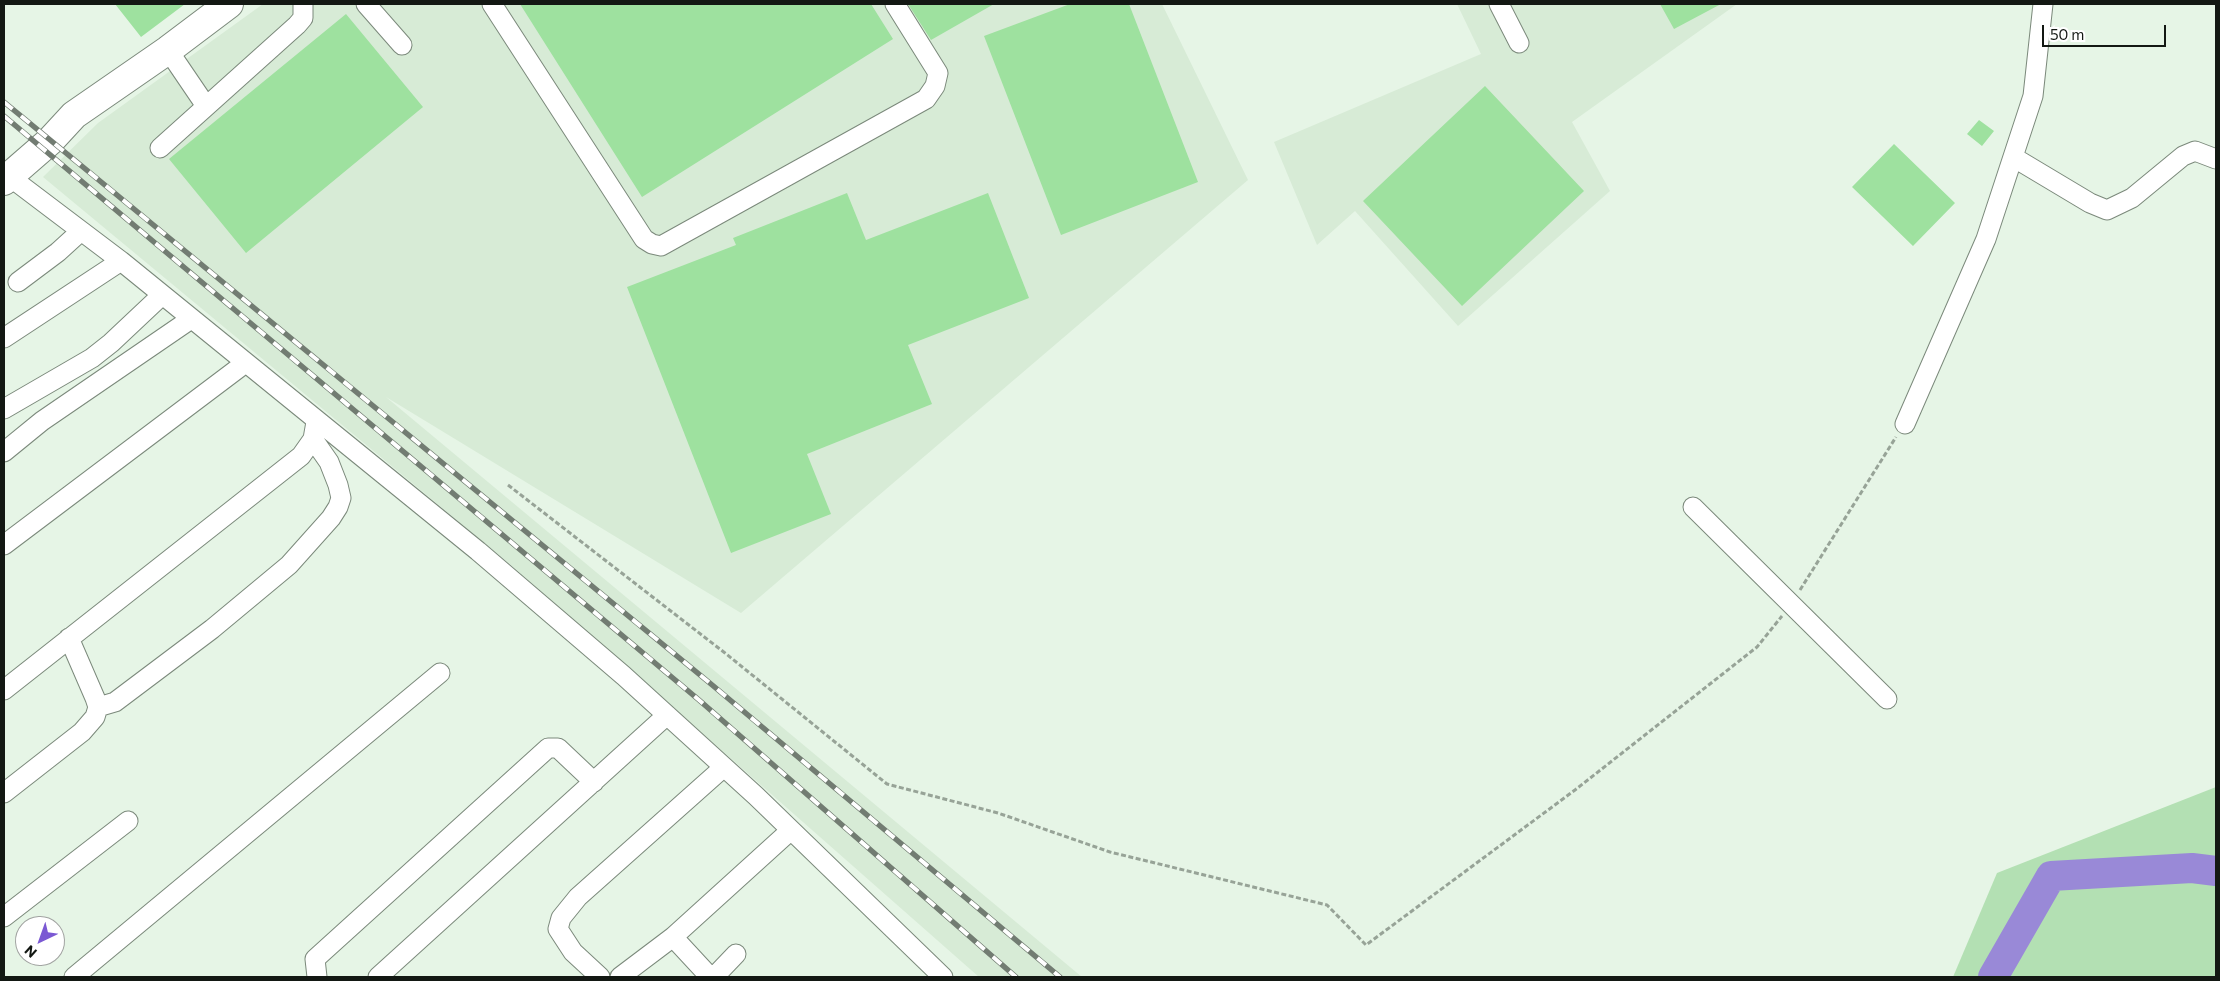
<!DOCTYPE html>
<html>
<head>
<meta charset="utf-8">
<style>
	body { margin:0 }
	#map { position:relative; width:2220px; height:981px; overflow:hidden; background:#e6f5e6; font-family:Commissioner,sans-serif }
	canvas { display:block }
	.frame { position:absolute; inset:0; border:5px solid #131813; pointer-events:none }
	.north { position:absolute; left:15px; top:916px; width:50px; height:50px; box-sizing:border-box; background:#fff; border:1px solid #a1a3a1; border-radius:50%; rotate:222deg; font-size:14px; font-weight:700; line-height:20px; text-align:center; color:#131813 }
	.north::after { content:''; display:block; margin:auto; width:18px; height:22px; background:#7b59d3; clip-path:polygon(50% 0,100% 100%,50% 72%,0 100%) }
	.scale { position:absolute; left:2042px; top:25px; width:124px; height:22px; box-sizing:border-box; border:2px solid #131813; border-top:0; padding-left:6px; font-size:15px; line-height:18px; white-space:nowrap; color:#131813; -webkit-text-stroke:4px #fff; paint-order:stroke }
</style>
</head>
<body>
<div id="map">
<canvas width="2220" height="981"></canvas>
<div class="frame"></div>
<div class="north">N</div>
<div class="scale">50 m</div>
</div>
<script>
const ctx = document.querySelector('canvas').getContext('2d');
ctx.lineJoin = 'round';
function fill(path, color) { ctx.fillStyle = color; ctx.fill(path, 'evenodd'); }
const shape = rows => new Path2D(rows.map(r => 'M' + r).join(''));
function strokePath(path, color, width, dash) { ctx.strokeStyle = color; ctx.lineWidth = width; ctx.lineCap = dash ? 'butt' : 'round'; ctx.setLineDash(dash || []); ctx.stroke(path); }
const built = shape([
	[263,4,1162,4,1248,180,741,613,386,397,1082,977,979,977,511,565,43,177,98,123],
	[1457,4,1737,4,1572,122,1610,191,1458,326,1355,211,1317,245,1274,142,1481,54]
]);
const green = shape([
	[2216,787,2216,977,1953,977,1997,873]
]);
const river = shape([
	[1993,977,2051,876,2192,868,2216,871]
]);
const building = shape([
	[115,4,185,4,141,37],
	[520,4,871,4,893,39,642,197],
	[908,4,994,4,931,40],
	[1070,4,1129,4,1198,182,1061,235,984,36],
	[1660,4,1721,4,1674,29],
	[346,14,423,107,246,253,169,159],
	[1485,86,1584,191,1462,306,1363,201],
	[1979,120,1994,131,1982,146,1967,134],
	[1894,144,1955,203,1913,246,1852,187],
	[847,193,866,240,988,193,1029,298,908,345,932,404,807,454,831,514,731,553,627,287,736,245,733,238]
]);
const path = shape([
	[508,485,725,653,887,784,998,813,1110,852,1327,905,1366,945,1575,790,1757,647,1782,616],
	[1800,590,1896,437]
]);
const minor = shape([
	[366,4,402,45],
	[492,4,644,239,652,244,661,246,926,99,935,86,938,73,895,4],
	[1499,4,1519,43],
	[168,50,206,106],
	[160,148,297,25,303,18,303,4],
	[2013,157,2090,203,2107,210,2132,198,2183,156,2195,151,2216,159],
	[10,177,121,261,478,551,624,676,756,796,943,977],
	[18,282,58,252,81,231],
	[4,338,121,261],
	[4,409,92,358,111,343,162,295],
	[1905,424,1986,239,2033,96,2043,4],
	[4,452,42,421,191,319],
	[1693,507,1887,699],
	[4,545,244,364],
	[4,690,301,456,313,439,316,422],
	[98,707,115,702,212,629,289,565,331,518,338,507,341,498,338,485,329,462,313,439],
	[4,793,82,732,95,717,98,707,95,698,69,638],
	[4,917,128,821],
	[673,937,710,977],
	[74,977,440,673],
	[317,977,315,959,548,748,558,748,594,782],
	[378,977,667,715],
	[600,977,573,952,558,929,561,918,578,897,724,767],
	[620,977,673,937,791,830],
	[714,977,736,954]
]);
const highway = shape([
	[4,181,50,141,74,115,168,50,229,4]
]);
const rail = shape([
	[4,102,711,684,1060,977],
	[4,116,699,700,1016,977]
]);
fill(built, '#d7ebd6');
fill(green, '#b3e0b3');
strokePath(river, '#9989d7', 30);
fill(building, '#9ee19f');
strokePath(minor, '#7b897b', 21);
strokePath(highway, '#7b897b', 30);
strokePath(path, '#97a397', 3, [5, 2.5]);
strokePath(minor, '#fff', 19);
strokePath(highway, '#fff', 28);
strokePath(rail, '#727c72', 5.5);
strokePath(rail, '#fff', 4, [11]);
</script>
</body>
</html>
